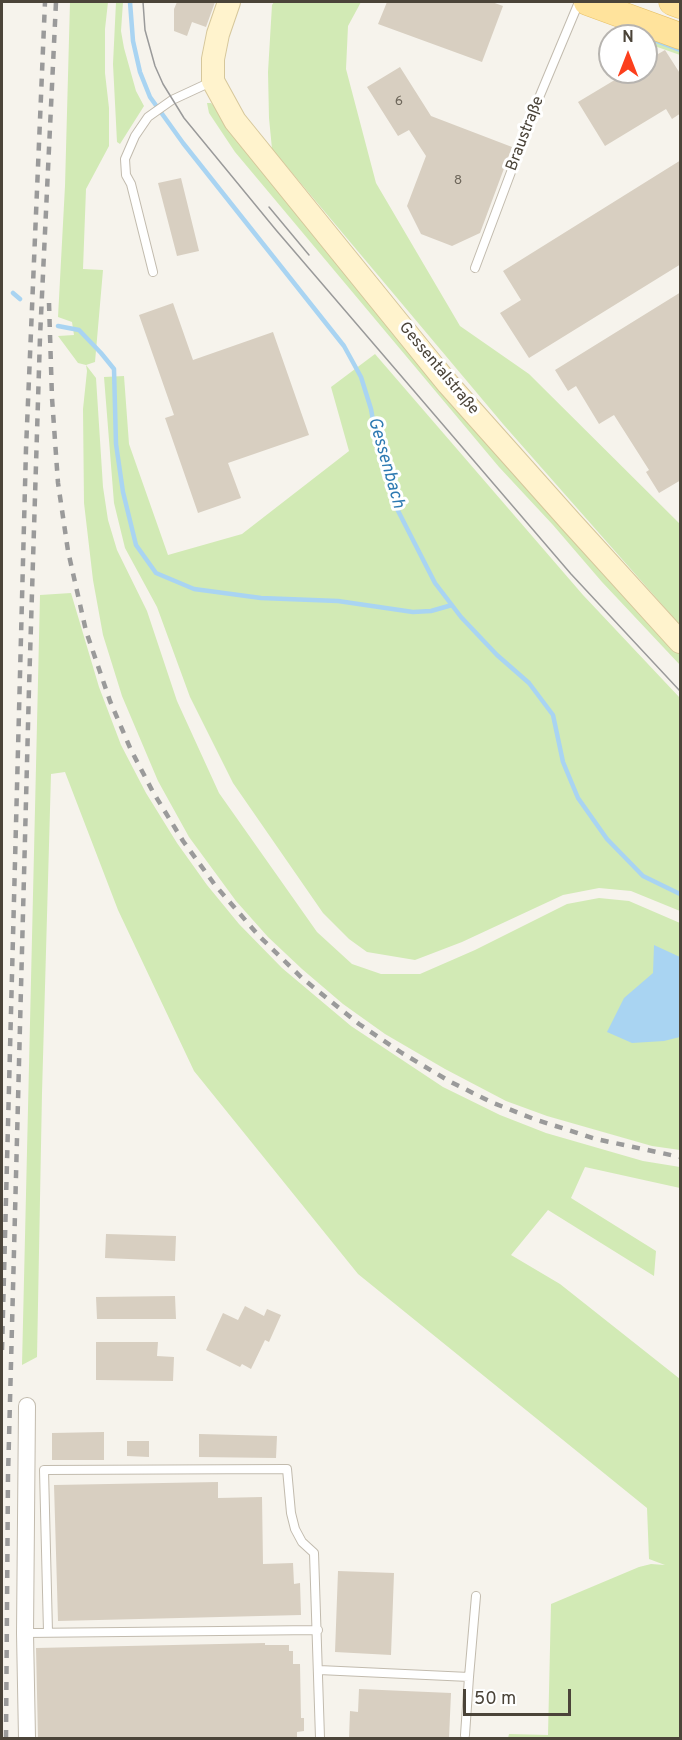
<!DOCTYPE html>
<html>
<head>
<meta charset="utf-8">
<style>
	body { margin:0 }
	#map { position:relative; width:682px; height:1740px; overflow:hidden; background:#f6f3ec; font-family:Overpass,sans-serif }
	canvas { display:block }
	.frame { position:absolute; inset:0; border:3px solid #4b4439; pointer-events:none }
	.north { position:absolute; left:598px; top:24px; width:60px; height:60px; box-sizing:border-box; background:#fff; border:2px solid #b7b4b0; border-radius:50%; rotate:0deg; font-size:16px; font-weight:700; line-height:24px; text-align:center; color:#4b4439 }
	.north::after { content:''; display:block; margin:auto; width:21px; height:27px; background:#fc3f1d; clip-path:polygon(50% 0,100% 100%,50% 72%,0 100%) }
	.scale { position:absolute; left:463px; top:1689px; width:108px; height:27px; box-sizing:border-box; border:3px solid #4b4439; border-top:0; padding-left:8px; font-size:18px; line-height:21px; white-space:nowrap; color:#4b4439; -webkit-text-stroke:4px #fff; paint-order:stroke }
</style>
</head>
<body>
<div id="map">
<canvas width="682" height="1740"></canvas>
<div class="frame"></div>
<div class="north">N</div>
<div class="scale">50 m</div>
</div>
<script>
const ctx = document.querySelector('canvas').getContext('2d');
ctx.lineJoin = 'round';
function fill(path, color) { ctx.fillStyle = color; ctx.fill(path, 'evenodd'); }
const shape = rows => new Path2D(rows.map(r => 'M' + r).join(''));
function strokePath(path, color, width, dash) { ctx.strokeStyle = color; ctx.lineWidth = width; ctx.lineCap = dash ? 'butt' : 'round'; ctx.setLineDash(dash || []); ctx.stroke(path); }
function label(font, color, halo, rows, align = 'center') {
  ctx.font = font + ' Overpass,sans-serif'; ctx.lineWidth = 6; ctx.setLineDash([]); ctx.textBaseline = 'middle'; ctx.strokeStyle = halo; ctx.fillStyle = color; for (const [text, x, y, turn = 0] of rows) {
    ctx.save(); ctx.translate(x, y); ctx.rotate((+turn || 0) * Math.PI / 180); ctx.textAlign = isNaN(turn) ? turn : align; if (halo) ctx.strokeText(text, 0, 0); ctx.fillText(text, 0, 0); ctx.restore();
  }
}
const green = shape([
	[70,2,108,2,105,29,105,73,109,108,109,146,86,189,83,269,103,270,95,362,86,365,96,378,103,487,108,520,117,550,147,611,177,701,219,793,317,932,352,964,381,974,420,974,475,950,567,904,599,898,629,901,680,923,680,1150,652,1146,547,1116,506,1101,445,1069,385,1034,343,1004,302,969,268,937,236,901,189,837,158,781,122,696,103,635,93,580,84,503,83,409,87,371,86,365,78,363,58,336,74,335,72,322,58,317,65,186],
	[116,2,123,2,121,31,124,48,136,91,144,106,120,144,117,142,113,64],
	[274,2,361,2,348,26,346,69,376,183,460,326,529,374,680,524,680,625,503,424,272,149,269,118,268,72,272,5],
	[619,23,680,42,680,55,646,43,646,36,616,35],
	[207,103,211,103,223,115,680,651,680,665,602,582,553,525,499,467,235,152,209,113],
	[375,354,583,595,680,698,680,911,631,891,599,888,563,895,462,942,415,960,367,952,349,939,323,913,233,783,190,697,157,607,125,548,114,503,104,377,124,376,129,444,168,555,242,534,349,451,331,387],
	[71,593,99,687,121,745,146,793,177,843,207,885,239,924,282,968,351,1026,443,1087,500,1115,546,1133,643,1161,680,1167,680,1188,585,1167,571,1198,656,1251,654,1276,548,1210,511,1255,560,1284,680,1379,680,1738,508,1738,509,1734,548,1735,551,1604,639,1567,651,1564,665,1565,649,1559,647,1508,358,1274,194,1071,118,910,65,772,51,774,42,1093,37,1357,22,1365,40,595]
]);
const water = shape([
	[654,945,680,957,680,1037,664,1041,632,1043,607,1032,624,998,653,973]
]);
const stream = shape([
	[130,2,133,41,140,72,150,97,183,143,344,346,361,377,371,409,379,454,393,501,435,583,461,617,497,655,529,683,553,715,563,762,578,798,607,839,643,876,680,894],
	[628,31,643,36],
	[646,37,680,50],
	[13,293,20,299],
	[58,326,79,330,101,353,114,369,116,444,123,492,136,545,156,573,194,589,261,598,338,601,413,612,431,611,452,605]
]);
const building = shape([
	[177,2,215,2,206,27,192,22,187,36,174,31,174,9],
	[387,2,492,2,503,6,482,62,378,24],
	[665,50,681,75,681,113,672,119,666,109,605,146,578,102,628,72,646,72,646,61],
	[400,67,431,116,512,147,480,233,452,246,421,234,407,206,426,156,409,130,398,136,367,87],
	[681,160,681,264,529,358,500,313,521,300,503,271],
	[181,178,199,251,177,256,158,183],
	[681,292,681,480,659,493,646,472,649,470,614,415,599,424,576,386,568,391,555,370],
	[173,303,193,360,273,332,309,435,228,463,241,498,198,513,165,418,174,415,139,315],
	[106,1234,176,1236,175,1261,105,1258],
	[175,1296,176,1319,97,1319,96,1297],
	[245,1306,264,1316,267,1309,281,1315,269,1342,265,1340,251,1369,242,1364,240,1367,206,1350,223,1313,238,1320],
	[96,1342,158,1342,157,1356,174,1357,173,1381,96,1380],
	[104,1432,104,1460,52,1460,52,1433],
	[199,1434,277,1436,276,1458,199,1457],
	[127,1441,149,1441,149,1457,127,1456],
	[218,1482,218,1498,262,1497,263,1564,293,1563,294,1584,300,1583,301,1615,58,1621,54,1485],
	[338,1571,394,1573,391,1655,335,1652],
	[265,1643,265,1645,289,1645,289,1651,293,1651,293,1664,300,1664,301,1718,304,1718,304,1731,297,1732,297,1738,38,1738,36,1648],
	[359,1689,451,1693,449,1738,349,1738,350,1711,358,1712]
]);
const service = shape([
	[475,268,538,100,579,2],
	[153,272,131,184,126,175,125,159,135,136,148,117,172,100,213,81],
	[48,1632,44,1470,287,1469,291,1513,295,1529,302,1542,314,1553,320,1738],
	[25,1633,318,1630],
	[319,1670,469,1677,465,1735],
	[469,1677,476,1596]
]);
const minor = shape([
	[27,1406,25,1633,27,1738]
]);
const secondary = shape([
	[229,2,218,34,213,59,213,81,235,121,448,384,571,522,680,642]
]);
const primary = shape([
	[587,2,680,36],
	[672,2,680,5]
]);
const tram = shape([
	[143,2,145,30,155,66,163,84,184,118,276,230,571,574,680,691],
	[269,207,309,255]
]);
const rail = shape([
	[49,303,52,398,58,483,68,551,86,631,110,701,131,750,153,792,183,841,215,885,259,936,302,978,359,1024,402,1053,449,1081,491,1102,534,1119,596,1139,680,1157],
	[2,1350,26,449,45,2],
	[6,1738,8,1476,29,688,40,337,56,2]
]);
const numberNames = [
	["6",399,102],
	["8",458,181]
];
const streetNames = [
	["Braustraße",526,134,-69],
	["Gessentalstraße",438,369,50]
];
const waterNames = [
	["Gessenbach",385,463,74]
];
fill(green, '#d2eab5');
fill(water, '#a9d4f2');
strokePath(stream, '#a9d4f2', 4.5);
fill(building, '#d8cfc1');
strokePath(service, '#c2bbae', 10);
strokePath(minor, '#c2bbae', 18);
strokePath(secondary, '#d6c79b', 24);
strokePath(primary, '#e6c16a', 27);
strokePath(service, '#fff', 8);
strokePath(minor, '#fff', 16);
strokePath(secondary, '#fff3cd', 22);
strokePath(primary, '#ffe39c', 26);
strokePath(tram, '#9a9a9a', 1.5);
strokePath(rail, '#9a9a9a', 4.5, [8, 8]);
label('14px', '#6e675b', null, numberNames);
label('16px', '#4b4439', '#fff', streetNames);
label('italic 18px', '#2e7ab2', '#fff', waterNames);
</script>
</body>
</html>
